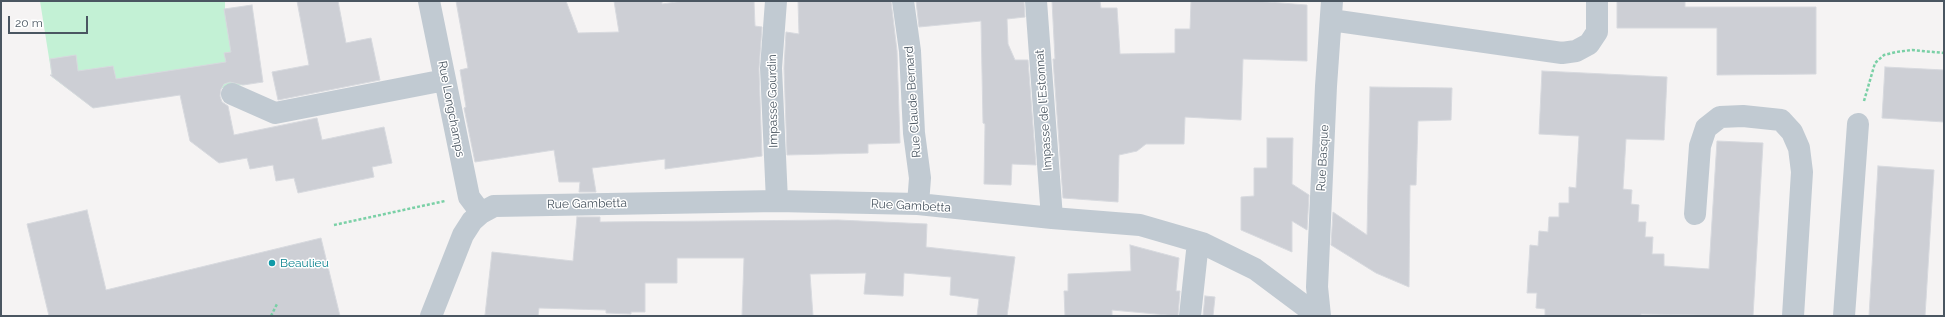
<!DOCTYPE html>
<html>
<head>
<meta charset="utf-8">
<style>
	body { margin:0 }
	#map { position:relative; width:1945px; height:317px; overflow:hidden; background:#f5f3f3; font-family:Raleway,sans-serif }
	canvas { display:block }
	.frame { position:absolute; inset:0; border:2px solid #4a5661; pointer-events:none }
	.scale { position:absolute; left:8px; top:16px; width:80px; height:18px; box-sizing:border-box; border:2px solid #4a5661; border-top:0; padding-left:5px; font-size:12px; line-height:14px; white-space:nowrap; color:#4a5661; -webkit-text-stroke:3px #fff; paint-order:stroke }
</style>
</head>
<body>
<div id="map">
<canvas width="1945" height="317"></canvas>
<div class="frame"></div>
<div class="scale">20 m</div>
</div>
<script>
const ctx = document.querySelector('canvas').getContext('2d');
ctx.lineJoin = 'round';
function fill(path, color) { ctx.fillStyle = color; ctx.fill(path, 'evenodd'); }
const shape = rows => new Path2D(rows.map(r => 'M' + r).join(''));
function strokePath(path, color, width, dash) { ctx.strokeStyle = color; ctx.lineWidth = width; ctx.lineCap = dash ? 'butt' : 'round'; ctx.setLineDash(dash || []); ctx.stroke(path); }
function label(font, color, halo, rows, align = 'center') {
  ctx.font = font + ' Raleway,sans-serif'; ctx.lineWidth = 3; ctx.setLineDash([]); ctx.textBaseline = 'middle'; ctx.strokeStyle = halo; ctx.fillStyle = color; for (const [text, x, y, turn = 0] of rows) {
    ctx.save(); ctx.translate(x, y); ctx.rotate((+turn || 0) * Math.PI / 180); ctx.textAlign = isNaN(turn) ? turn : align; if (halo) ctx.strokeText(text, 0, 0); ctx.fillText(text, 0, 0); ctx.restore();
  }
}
const green = shape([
	[40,1,225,1,225,9,252,5,258,49,244,52,249,84,93,108,52,77]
]);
const building = shape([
	[297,1,338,1,346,43,371,38,380,80,278,100,272,72,309,65,297,1],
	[456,1,566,1,578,33,619,32,614,1,662,1,662,4,683,1,754,1,755,26,762,27,759,69,762,156,665,169,665,159,592,168,596,192,579,192,580,182,559,182,554,150,475,162,464,108,466,107,460,70,468,68,456,1],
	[798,1,891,1,897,51,900,143,868,144,868,153,787,155,784,68,786,32,799,34,798,1],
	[916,1,1024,1,1025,17,1007,19,1008,44,1015,60,1028,60,1036,165,1012,164,1011,185,984,184,985,124,983,123,981,21,919,27,916,1],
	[1052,1,1100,1,1101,8,1117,8,1120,54,1175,53,1175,29,1190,29,1191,1,1255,1,1307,5,1307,61,1243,59,1241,120,1185,117,1184,144,1146,144,1137,151,1119,155,1118,202,1063,198,1053,59,1055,59,1052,1],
	[1617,1,1685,1,1685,7,1816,7,1816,74,1717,75,1717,28,1617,28,1617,1],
	[252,5,263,82,243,85,230,82,224,84,221,89,220,96,222,102,228,106,234,135,317,118,322,140,384,127,392,163,372,167,374,177,298,193,294,178,276,181,273,165,250,169,247,158,219,163,190,141,180,95,93,108,50,75,52,75,50,59,76,55,78,71,113,66,116,79,226,62,224,53,231,52,224,9,252,5],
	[1885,67,1944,70,1944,122,1882,118,1885,67],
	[1542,71,1667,77,1664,140,1626,139,1623,189,1632,190,1631,204,1639,205,1638,222,1646,222,1645,237,1653,237,1652,254,1664,254,1664,266,1709,269,1717,141,1763,143,1753,316,1641,314,1641,316,1545,316,1545,309,1536,308,1537,293,1527,293,1530,245,1538,246,1539,231,1548,232,1549,217,1559,217,1559,203,1569,203,1569,187,1576,188,1579,136,1539,134,1542,71],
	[1370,87,1452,88,1451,120,1418,121,1416,185,1410,185,1409,287,1376,273,1331,245,1333,212,1367,235,1370,87],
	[1267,138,1293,138,1292,184,1309,195,1307,230,1292,221,1292,252,1241,230,1241,197,1254,196,1254,168,1267,168,1267,138],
	[1878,166,1934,170,1925,316,1869,316,1878,166],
	[87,210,106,290,321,238,340,316,49,316,27,224,87,210],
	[577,217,600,217,600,222,838,220,927,224,926,247,1015,257,1007,316,977,316,979,299,950,295,951,277,904,273,903,296,864,294,866,273,810,274,813,316,742,316,744,258,677,258,677,283,645,283,645,312,631,312,631,314,606,313,606,310,539,308,538,316,485,315,492,252,573,261,577,217],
	[1130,245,1179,258,1176,291,1180,291,1178,316,1112,310,1112,316,1065,316,1064,291,1068,291,1068,274,1131,271,1130,245],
	[1205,296,1215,297,1213,316,1203,316,1205,296]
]);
const path = shape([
	[1864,101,1875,63,1884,55,1896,52,1912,50,1944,53],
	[334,225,445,201],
	[271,316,277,304]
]);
const minor = shape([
	[429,1,469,197,481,213],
	[776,1,771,68,777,201],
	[903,1,910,51,914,133,920,178,918,204],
	[1036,1,1052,218],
	[1331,20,1562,53,1576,51,1589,44,1597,32,1597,1],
	[232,94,275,113,445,80],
	[1695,214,1700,146,1706,128,1720,117,1743,116,1781,120,1792,132,1799,148,1802,172,1793,316],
	[431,316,463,235,472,221,481,213,494,206,777,201,918,204,1052,218,1140,225,1202,243,1255,269,1318,316],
	[1190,316,1198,242],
	[1320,316,1317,287,1326,86,1332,1],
	[1844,316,1858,124]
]);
const markers = [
	[272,263,4,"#0f9aa8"]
];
const streetNames = [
	["Impasse Gourdin",773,101,-91],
	["Rue Claude Bernard",913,102,-94],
	["Rue Longchamps",451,109,79],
	["Impasse de l'Estonnat",1044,110,-94],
	["Rue Basque",1323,158,-87],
	["Rue Gambetta",587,204,-1],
	["Rue Gambetta",911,206,3]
];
const cultureNames = [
	["Beaulieu",280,263]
];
fill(green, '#c3f1d5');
fill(building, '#cdcfd5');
strokePath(building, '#d7d9de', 1);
strokePath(path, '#7ad0a6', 2.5, [3, 2]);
strokePath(minor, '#c1cad2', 22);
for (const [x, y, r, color] of markers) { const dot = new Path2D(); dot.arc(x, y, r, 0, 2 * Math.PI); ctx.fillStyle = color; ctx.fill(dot); strokePath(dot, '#fff', 1.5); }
label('12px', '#4a5661', '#fff', streetNames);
label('12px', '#0d838f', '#fff', cultureNames, 'left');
</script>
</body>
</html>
